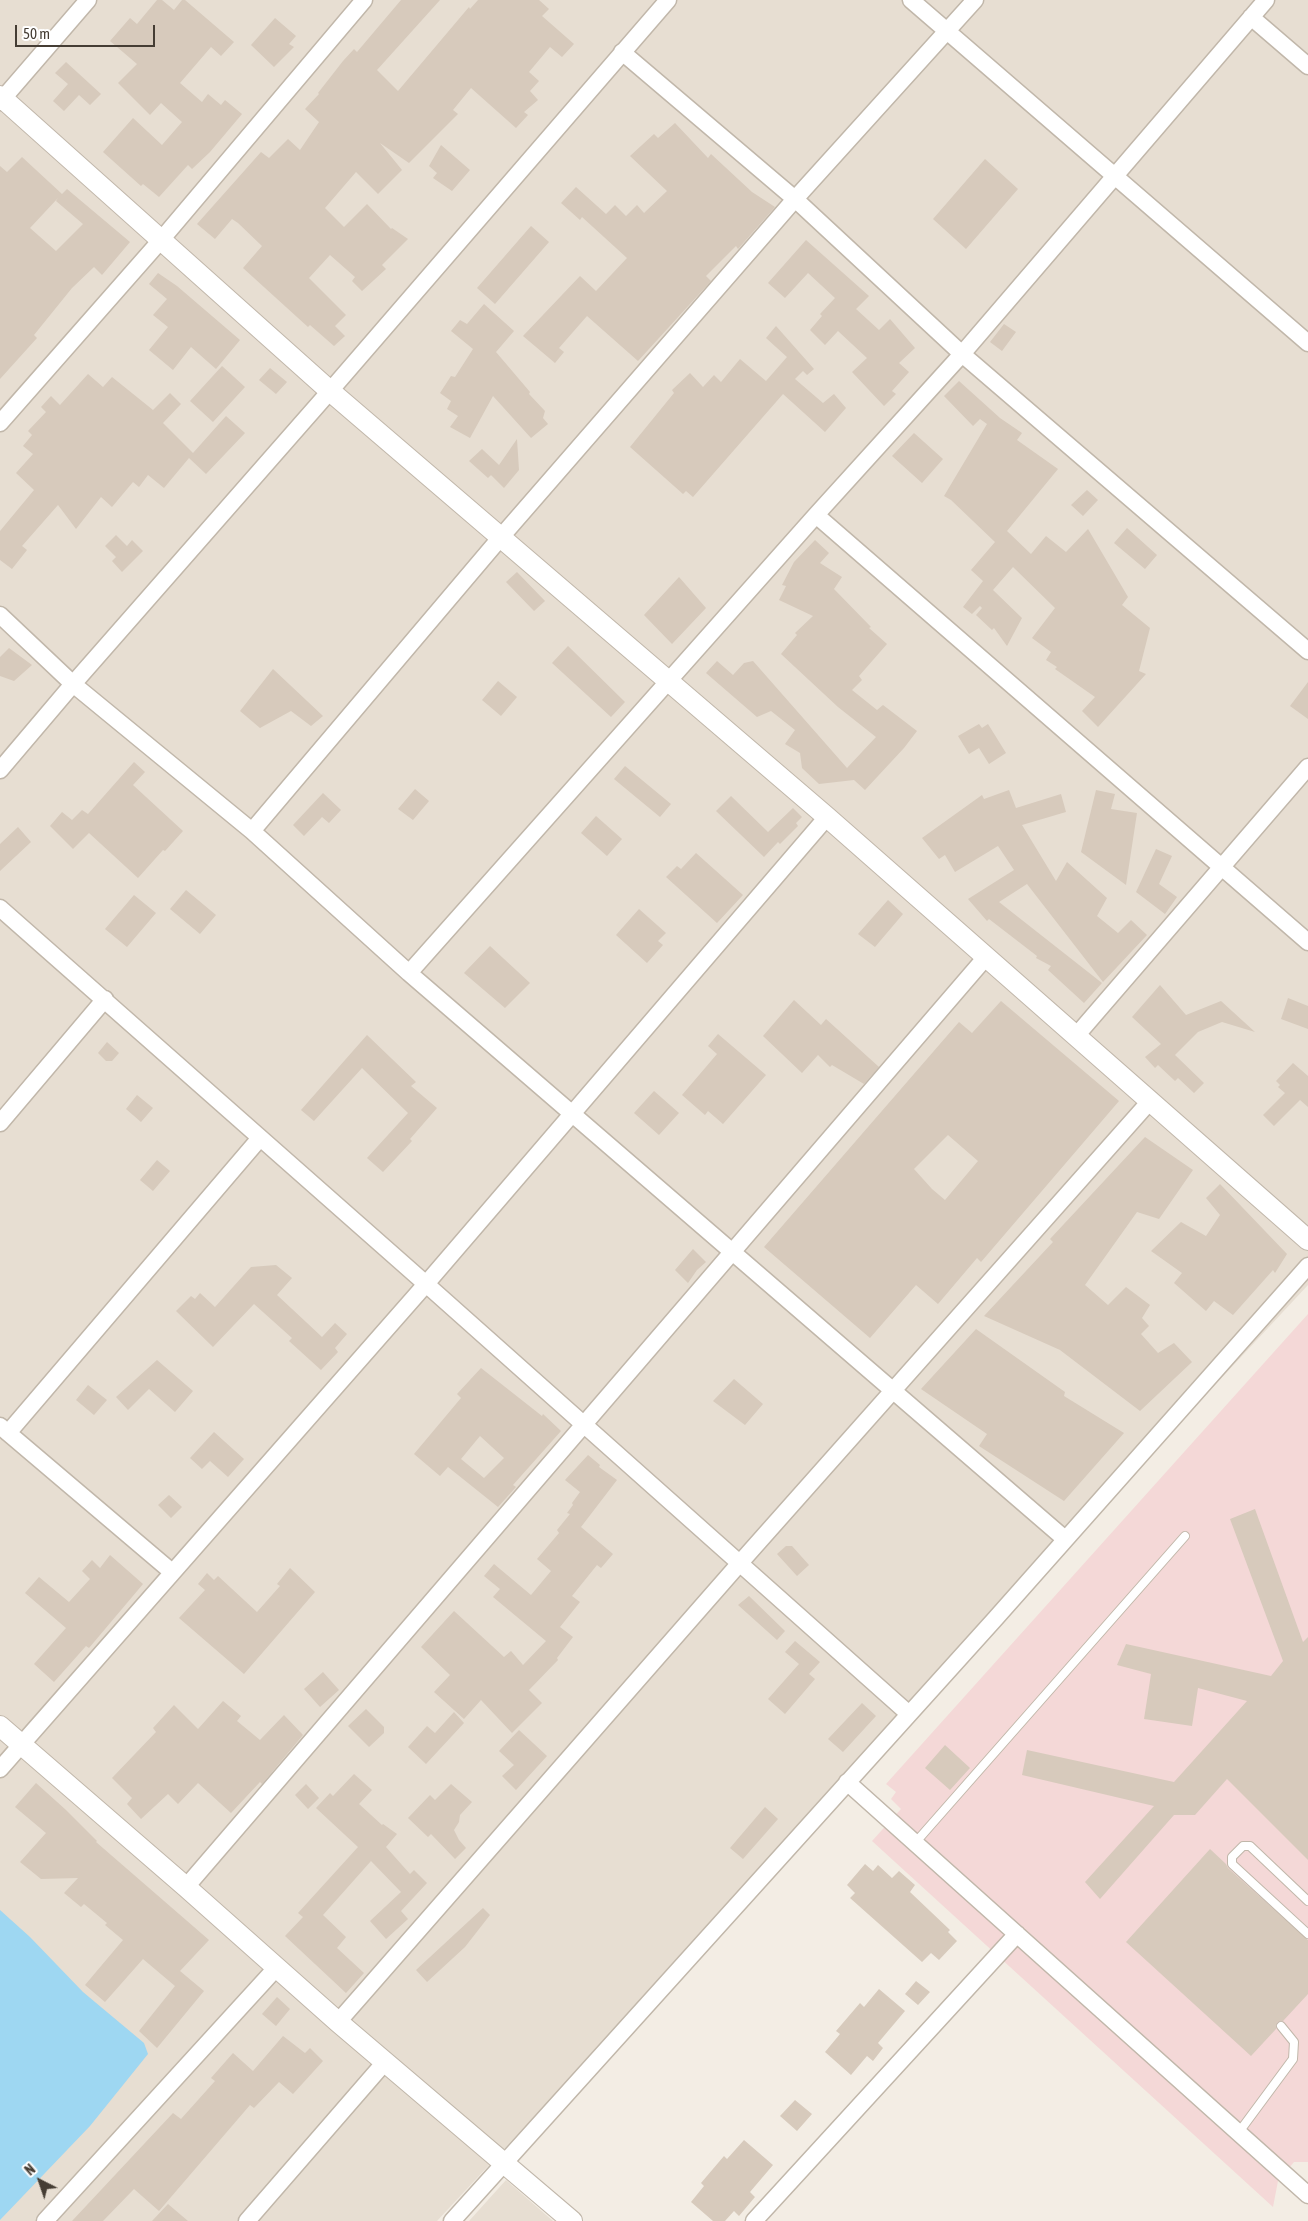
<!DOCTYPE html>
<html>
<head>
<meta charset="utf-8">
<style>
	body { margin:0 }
	#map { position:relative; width:1308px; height:2221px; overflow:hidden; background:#f3ede4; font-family:"Asap Condensed",sans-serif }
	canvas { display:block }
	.north { position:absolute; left:15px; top:2156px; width:50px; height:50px; -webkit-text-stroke:4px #fff; paint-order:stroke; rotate:319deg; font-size:14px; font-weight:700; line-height:20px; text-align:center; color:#453d34 }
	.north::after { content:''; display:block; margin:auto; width:18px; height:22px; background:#453d34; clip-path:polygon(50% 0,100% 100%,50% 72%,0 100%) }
	.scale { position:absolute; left:15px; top:25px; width:140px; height:22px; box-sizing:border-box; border:2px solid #453d34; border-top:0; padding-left:6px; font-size:15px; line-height:18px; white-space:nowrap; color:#453d34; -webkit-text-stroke:4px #fff; paint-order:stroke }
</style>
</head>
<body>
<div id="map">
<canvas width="1308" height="2221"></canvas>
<div class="north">N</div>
<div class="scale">50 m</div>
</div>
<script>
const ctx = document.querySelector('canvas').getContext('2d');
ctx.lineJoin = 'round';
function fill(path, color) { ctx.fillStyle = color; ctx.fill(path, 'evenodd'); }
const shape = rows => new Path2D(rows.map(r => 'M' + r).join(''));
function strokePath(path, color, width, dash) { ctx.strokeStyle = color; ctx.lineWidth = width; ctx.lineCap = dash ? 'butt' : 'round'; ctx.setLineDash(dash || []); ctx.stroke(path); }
const residential = shape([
	[0,0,1308,0,1308,1285,437,2221,0,2221],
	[506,2180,553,2221,469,2221]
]);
const medical = shape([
	[1308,1314,1308,2162,1294,2162,1278,2181,1273,2207,872,1841,901,1809,891,1799,896,1792,886,1784]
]);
const water = shape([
	[0,1910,30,1937,83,1992,144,2043,148,2054,90,2126,0,2220]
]);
const building = shape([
	[157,0,162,0,174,10,182,0,185,0,234,42,221,56,211,47,180,83,202,102,208,94,221,105,225,100,242,114,210,152,192,169,188,165,159,197,143,184,141,186,103,152,133,118,162,145,182,122,161,103,150,115,118,83,137,64,110,41,130,18,137,24],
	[401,0,440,0,377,70,398,91,469,7,470,9,478,0,539,0,549,9,542,16,574,44,562,57,550,47,529,72,539,81,530,91,538,100,524,112,528,115,516,128,471,88,453,110,458,114,409,163,380,143,402,170,378,194,356,172,325,208,344,227,367,204,391,229,392,228,408,239,382,265,386,269,362,291,352,281,355,277,330,255,309,278,346,315,335,326,345,336,334,346,310,325,308,327,243,268,262,246,238,223,232,219,215,239,197,224,261,152,269,158,288,139,300,150,319,122,305,109,319,94,318,93,343,61,354,49,357,52],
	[275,18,296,36,289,44,294,47,274,67,251,45],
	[66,62,101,94,90,105,79,95,64,111,53,101,68,84,55,73],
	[675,123,708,158,711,154,752,192,775,207,738,249,736,246,706,276,711,281,638,361,587,316,559,348,564,352,555,363,523,336,580,276,596,291,627,258,582,217,580,220,561,203,576,187,606,214,615,205,626,216,637,205,644,213,667,191,630,156,654,134,658,138],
	[441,145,470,170,452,191,433,178,437,173,429,166],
	[22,157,62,194,67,189,130,242,102,275,94,267,72,288,34,335,37,338,0,379,0,166,7,172],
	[58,198,56,201,83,224,56,251,30,228],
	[985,159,1018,189,966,249,933,219],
	[531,226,549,242,495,304,477,288],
	[806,240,869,296,856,309,879,330,890,319,915,348,899,363,909,372,892,391,896,394,884,406,852,372,867,358,838,331,825,345,810,330,822,316,820,314,835,298,808,273,785,298,768,283],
	[158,273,177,286,240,340,216,369,191,347,173,370,149,350,168,327,153,315,167,299,149,284],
	[484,304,514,331,496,352,530,392,529,394,545,411,543,418,548,424,531,438,493,396,470,438,450,427,458,416,447,409,451,401,440,393,451,376,455,377,473,349,451,331,460,320,467,324],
	[1004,324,1016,332,1002,351,990,342],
	[776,326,814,369,807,375,803,371,795,379,823,403,834,394,846,408,825,432,783,394,693,497,686,491,683,494,630,447,674,393,672,390,690,373,703,387,714,375,721,382,740,359,766,381,787,357,766,338],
	[222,366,245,387,213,422,190,401],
	[270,368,287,382,276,394,259,380],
	[88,374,103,387,112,377,153,410,170,393,181,404,163,423,193,453,226,416,245,433,206,474,189,458,164,488,148,475,139,487,133,482,112,507,101,497,76,529,58,505,22,546,27,550,12,569,0,560,0,531,34,490,16,473,33,454,23,446,32,435,28,431,46,412,41,407,51,396,60,405],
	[959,381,1000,418,1022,433,1017,440,1058,469,1007,531,1031,554,1046,536,1066,552,1088,529,1128,597,1122,605,1150,628,1139,671,1146,674,1098,727,1082,711,1095,697,1055,669,1057,667,1046,660,1051,652,1032,638,1055,608,1013,567,993,590,1022,618,1007,646,994,628,992,630,976,615,982,608,980,606,972,614,963,607,983,581,971,570,995,542,951,500,944,496,987,424,980,419,973,426,944,396],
	[914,433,943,459,922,483,892,456],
	[517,439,519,470,504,488,491,475,492,474,488,478,469,461,482,449,499,465],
	[1087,490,1098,500,1083,516,1071,505],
	[1127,528,1157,555,1145,569,1114,543],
	[116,535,127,546,132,540,143,551,122,572,112,561,116,557,105,546],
	[815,540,829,553,820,563,842,577,834,589,871,627,869,628,887,644,859,676,862,680,852,690,877,710,883,705,917,731,904,748,865,790,854,780,819,784,802,768,800,753,785,744,795,730,771,711,757,717,706,673,717,661,733,675,744,663,753,661,847,768,876,737,838,707,781,654,797,635,795,633,813,616,779,600,786,586,782,585,794,562],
	[517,572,545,601,534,611,506,582],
	[679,577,706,608,672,644,644,615],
	[568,646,625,702,611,717,552,663],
	[9,648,32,665,14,681,0,676,0,657],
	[273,669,323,716,311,726,291,711,260,728,240,711],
	[498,681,517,697,501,716,482,700],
	[1308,682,1308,719,1290,706],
	[979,724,982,728,988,724,1006,753,989,764,979,748,969,754,958,736],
	[134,762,145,772,133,785,183,831,165,851,163,850,138,878,89,833,73,849,50,826,62,812,72,820,82,810,88,814],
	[625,766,671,804,660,817,614,779],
	[415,789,429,801,413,820,398,809],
	[1009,790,1016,808,1061,794,1066,812,1022,825,1056,881,1067,862,1107,898,1097,916,1118,933,1131,920,1147,935,1103,982,1027,884,999,902,1102,983,1084,1003,1048,970,1051,966,1036,958,1037,956,989,919,987,921,968,899,1014,870,998,846,955,872,945,855,939,859,922,838,982,795,984,799],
	[1096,790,1115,794,1111,809,1137,813,1126,885,1081,852],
	[323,793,341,810,329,823,322,817,304,836,293,825],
	[731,796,768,832,793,808,802,817,796,823,798,826,780,844,778,842,764,857,716,811],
	[596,816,622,839,607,856,581,833],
	[18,827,31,842,0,871,0,844],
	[1156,849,1172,856,1159,884,1177,897,1165,914,1136,892],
	[696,853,743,895,717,923,666,877,677,866,681,869],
	[186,890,216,915,200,934,170,909],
	[134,895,156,913,127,947,105,929],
	[888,900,903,914,875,947,858,934],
	[639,909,666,933,658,941,663,945,647,963,616,935],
	[490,946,530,983,505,1008,464,973],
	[1160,985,1186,1015,1221,1001,1255,1032,1222,1022,1198,1032,1175,1055,1204,1083,1194,1093,1178,1078,1175,1081,1158,1065,1155,1068,1145,1057,1161,1044,1132,1017],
	[1288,998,1308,1006,1308,1029,1281,1019],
	[794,1000,821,1025,826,1019,879,1067,864,1084,832,1065,830,1067,818,1055,802,1073,763,1036],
	[1001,1001,1119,1101,981,1262,977,1258,938,1304,916,1285,870,1338,764,1247,959,1022,972,1033],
	[948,1135,978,1161,945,1200,932,1189,914,1169],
	[718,1034,766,1075,723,1124,708,1111,705,1115,682,1095,717,1054,708,1046],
	[367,1035,416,1082,411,1086,437,1108,410,1139,412,1141,383,1172,367,1158,408,1113,362,1068,314,1121,301,1110],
	[107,1042,119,1053,112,1061,106,1061,98,1053],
	[1293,1063,1308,1076,1308,1107,1300,1100,1274,1126,1263,1115,1285,1093,1278,1087,1280,1085,1276,1081],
	[654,1091,679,1113,659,1135,634,1113],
	[137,1095,153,1108,141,1122,126,1109],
	[1145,1137,1193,1170,1159,1219,1137,1212,1085,1285,1108,1305,1126,1287,1150,1305,1142,1318,1149,1326,1141,1334,1158,1353,1174,1343,1192,1362,1140,1411,1060,1350,984,1316,1053,1242,1050,1239],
	[157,1160,170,1171,153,1191,140,1180],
	[1220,1184,1287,1254,1275,1273,1273,1270,1233,1315,1214,1301,1206,1311,1174,1283,1182,1273,1151,1251,1181,1222,1206,1236,1220,1215,1206,1198],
	[693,1249,706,1262,697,1270,688,1283,675,1270],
	[276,1265,292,1278,277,1295,306,1322,322,1337,335,1323,347,1334,335,1348,338,1352,321,1370,289,1341,292,1338,254,1304,213,1347,176,1311,191,1296,195,1299,200,1293,215,1307,251,1267],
	[976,1329,1065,1392,1064,1396,1124,1433,1064,1501,979,1446,987,1434,921,1389],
	[157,1360,193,1391,175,1412,149,1389,128,1410,116,1397],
	[481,1368,542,1416,543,1414,561,1431,513,1485,516,1487,498,1507,448,1467,440,1476,414,1454,461,1398,457,1394],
	[480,1436,504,1458,484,1478,461,1459],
	[734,1379,763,1404,745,1425,713,1401],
	[88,1385,107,1400,94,1415,76,1400],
	[214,1432,244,1459,228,1477,210,1461,202,1469,190,1458],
	[588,1455,600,1465,599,1467,617,1480,581,1527,613,1554,601,1568,597,1565,572,1596,580,1602,560,1627,573,1637,557,1658,558,1660,529,1690,542,1703,512,1733,481,1700,464,1719,434,1692,450,1675,421,1647,454,1611,504,1657,511,1651,523,1665,546,1641,493,1597,500,1589,484,1576,494,1564,531,1595,551,1571,537,1559,559,1533,557,1530,570,1514,567,1513,573,1505,572,1503,580,1492,565,1480],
	[169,1495,182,1507,171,1518,158,1505],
	[1255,1509,1303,1642,1308,1637,1308,1860,1227,1779,1195,1815,1174,1815,1100,1899,1085,1882,1154,1806,1022,1775,1027,1750,1174,1782,1247,1701,1198,1688,1192,1726,1144,1719,1151,1674,1117,1665,1126,1644,1271,1676,1283,1661,1230,1519],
	[786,1546,792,1546,809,1565,797,1576,777,1554],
	[110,1555,143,1584,89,1648,86,1646,54,1682,34,1664,66,1628,25,1593,39,1577,69,1602,90,1579,82,1571,92,1560,100,1568],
	[290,1568,315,1592,244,1674,179,1618,205,1590,198,1584,207,1573,214,1580,218,1576,257,1612,280,1586,277,1584],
	[749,1596,785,1631,777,1640,738,1605],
	[795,1641,820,1662,809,1674,815,1679,785,1714,768,1699,799,1664,785,1652],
	[323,1672,339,1690,320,1707,304,1689],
	[223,1701,241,1716,237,1721,260,1740,284,1715,303,1735,262,1784,260,1782,231,1813,198,1783,178,1804,168,1794,141,1819,127,1804,132,1798,112,1778,156,1732,153,1728,174,1705,198,1729],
	[862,1703,876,1716,843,1752,828,1739],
	[366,1709,384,1727,384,1733,369,1747,348,1726],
	[454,1712,464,1723,426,1764,408,1747,427,1726,435,1733],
	[519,1730,547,1756,516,1790,502,1776,514,1765,499,1751],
	[945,1745,970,1768,950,1790,925,1768],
	[354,1774,372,1790,359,1804,382,1825,383,1824,397,1834,386,1847,410,1874,414,1870,427,1883,401,1911,408,1919,386,1939,370,1921,401,1892,371,1861,323,1915,346,1937,337,1948,364,1973,346,1993,285,1936,303,1917,298,1913,358,1847,316,1808,330,1793,333,1796],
	[36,1783,66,1810,97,1841,96,1842,209,1940,180,1971,204,1991,157,2048,139,2031,175,1986,143,1959,105,2002,85,1985,123,1940,105,1925,107,1923,84,1904,81,1907,64,1893,78,1878,41,1879,20,1862,46,1833,15,1807],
	[306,1784,319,1798,308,1809,295,1795],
	[451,1784,472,1802,460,1815,459,1822,454,1830,459,1840,466,1848,455,1859,431,1834,428,1837,408,1818,430,1795,435,1800],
	[765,1807,778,1819,743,1859,730,1848],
	[1210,1849,1226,1864,1228,1868,1308,1940,1308,1994,1283,2021,1277,2022,1276,2029,1251,2056,1126,1942],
	[865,1864,873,1871,878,1865,892,1878,899,1871,915,1885,910,1892,950,1930,948,1932,957,1941,939,1960,931,1953,922,1962,850,1898,855,1893,847,1885],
	[483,1908,490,1915,465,1947,427,1982,416,1970],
	[916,1981,930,1992,918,2005,905,1994],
	[879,1989,905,2011,878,2043,883,2048,873,2061,867,2056,851,2075,825,2052,840,2034,836,2031,860,2003,864,2007],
	[277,1997,290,2009,276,2026,262,2014],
	[283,2036,305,2053,310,2048,323,2061,293,2094,279,2082,254,2108,250,2105,159,2211,134,2189,103,2221,72,2221,173,2113,181,2119,215,2081,211,2078,233,2053,253,2071],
	[795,2100,812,2114,797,2131,780,2116],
	[744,2140,773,2165,750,2192,755,2197,739,2216,734,2211,725,2221,713,2221,691,2202,704,2186,701,2183,724,2156,727,2159],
	[168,2204,188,2221,152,2221]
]);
const service = shape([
	[915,1843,1185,1536],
	[1308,1901,1250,1846,1243,1846,1232,1857,1232,1864,1308,1934],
	[1239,2132,1293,2059,1294,2042,1281,2026]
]);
const minor = shape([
	[911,0,1308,343],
	[1251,17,1308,66],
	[622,52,795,199,962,354,1308,651],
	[0,102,88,0],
	[0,423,161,240,364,0],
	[816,515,1308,942],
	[0,615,73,684,252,831,409,973,1065,1539],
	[0,770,73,684,330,391,668,0],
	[252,831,501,537,795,199,975,0],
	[0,908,426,1284,909,1714],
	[409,973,816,515,962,354,1266,0],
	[1076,1036,1308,767],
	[0,1123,105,999],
	[0,1426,172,1572],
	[8,1433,260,1138],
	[0,1769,426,1284,827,817],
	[847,1782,1308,2195],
	[186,1887,986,957],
	[338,2022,739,1564,1151,1100],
	[45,2221,277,1967],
	[247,2221,385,2062],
	[452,2221,995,1619,1308,1266],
	[754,2221,1017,1934]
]);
const tertiary = shape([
	[0,96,330,391,827,817,1308,1240],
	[0,1726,186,1887,338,2022,572,2221]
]);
fill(residential, '#e7ded2');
fill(medical, '#f4d8d7');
fill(water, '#9ed7f2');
fill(building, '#d7cabc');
strokePath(service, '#c1b7aa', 10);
strokePath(minor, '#c1b7aa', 19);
strokePath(tertiary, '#c1b7aa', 22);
strokePath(service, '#fff', 8);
strokePath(minor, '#fff', 16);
strokePath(tertiary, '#fff', 20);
</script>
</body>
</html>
